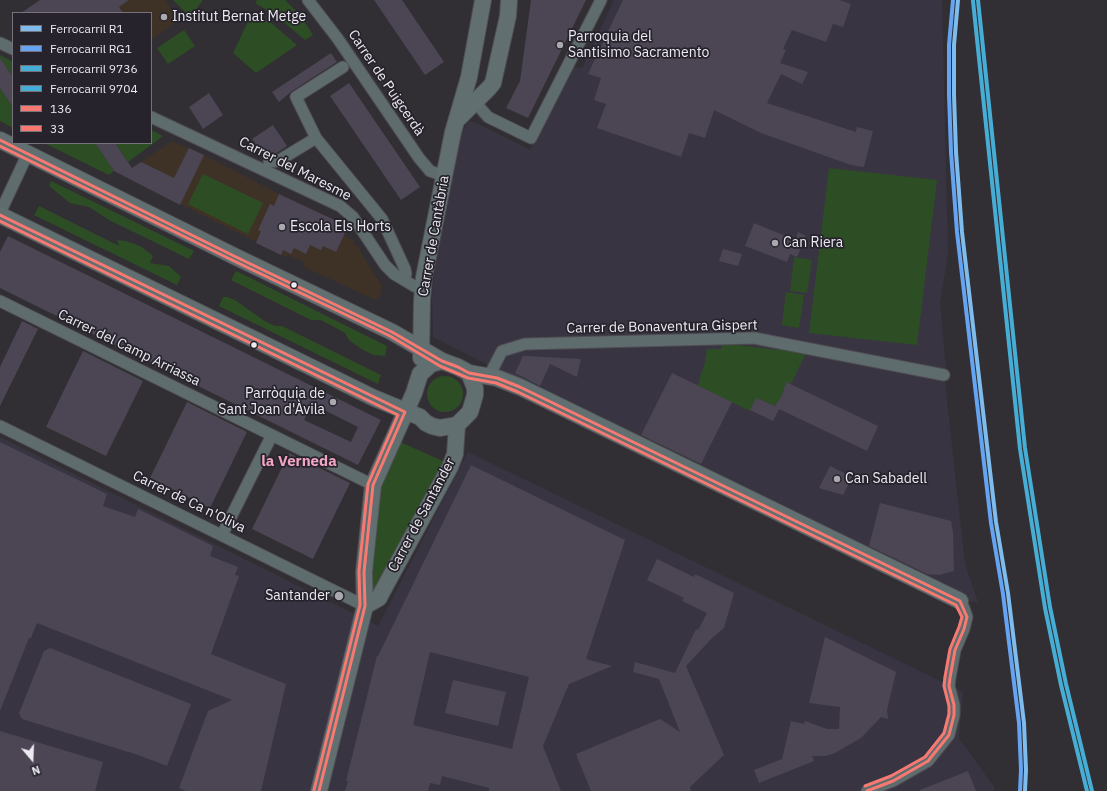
<!DOCTYPE html>
<html>
<head>
<meta charset="utf-8">
<style>
	body { margin:0 }
	#map { position:relative; width:1107px; height:791px; overflow:hidden; background:#312e34; font-family:"IBM Plex Sans",sans-serif }
	canvas { display:block }
	.legend { position:absolute; left:12px; top:12px; width:140px; height:132px; box-sizing:border-box; background:#26232c; border:1px solid #76737b; margin:0; padding:5px 7px; list-style:none; font-size:12px; color:#edebf2 }
	.legend li { display:flex; align-items:center; gap:8px; height:20px }
	.legend b { width:20px; border:1px solid #76737b }
	.north { position:absolute; left:12px; top:739px; width:40px; height:40px; -webkit-text-stroke:3px #26232c; paint-order:stroke; rotate:161deg; font-size:11px; font-weight:700; line-height:16px; text-align:center; color:#edebf2 }
	.north::after { content:''; display:block; margin:auto; width:14px; height:18px; background:#edebf2; clip-path:polygon(50% 0,100% 100%,50% 72%,0 100%) }
</style>
</head>
<body>
<div id="map">
<canvas width="1107" height="791"></canvas>
<ul class="legend">
<li><b style="height:5px;background:#7dbcec"></b>Ferrocarril R1</li>
<li><b style="height:5px;background:#64a4f2"></b>Ferrocarril RG1</li>
<li><b style="height:5px;background:#46aed5"></b>Ferrocarril 9736</li>
<li><b style="height:5px;background:#46aed5"></b>Ferrocarril 9704</li>
<li><b style="height:5px;background:#f87972"></b>136</li>
<li><b style="height:5px;background:#f87972"></b>33</li>
</ul>
<div class="north">N</div>
</div>
<script>
const ctx = document.querySelector('canvas').getContext('2d');
ctx.lineJoin = 'round';
function fill(path, color) { ctx.fillStyle = color; ctx.fill(path, 'evenodd'); }
const shape = rows => new Path2D(rows.map(r => 'M' + r).join(''));
function strokePath(path, color, width, dash) { ctx.strokeStyle = color; ctx.lineWidth = width; ctx.lineCap = dash ? 'butt' : 'round'; ctx.setLineDash(dash || []); ctx.stroke(path); }
function label(font, color, halo, rows, align = 'center') {
  ctx.font = font + ' "IBM Plex Sans",sans-serif'; ctx.lineWidth = 3.5; ctx.setLineDash([]); ctx.textBaseline = 'middle'; ctx.strokeStyle = halo; ctx.fillStyle = color; for (const [text, x, y, turn = 0] of rows) {
    ctx.save(); ctx.translate(x, y); ctx.rotate((+turn || 0) * Math.PI / 180); ctx.textAlign = isNaN(turn) ? turn : align; if (halo) ctx.strokeText(text, 0, 0); ctx.fillText(text, 0, 0); ctx.restore();
  }
}
const built = shape([
	[614,0,942,0,948,254,940,303,946,369,945,383,965,564,978,602,960,601,941,596,433,337,432,294,435,268,456,142,468,122,474,122,530,150,573,67,582,68],
	[0,437,378,626,468,452,963,692,959,738,994,787,995,791,0,791]
]);
const education = shape([
	[41,0,165,0,179,20,151,40,151,13,21,13],
	[172,141,204,155,279,194,341,223,337,231,340,232,341,231,345,233,344,235,354,240,354,245,360,247,359,250,382,286,380,296,377,299,373,299,302,266,304,262,288,255,286,257,122,175]
]);
const green = shape([
	[173,0,203,0,190,17],
	[257,0,285,0,300,15,313,35,305,40,275,15,255,3],
	[252,13,271,23,297,45,256,73,233,53],
	[184,30,195,46,168,64,157,48],
	[0,55,13,62,13,77,0,58],
	[0,88,13,107,13,128,0,121],
	[151,130,163,136,128,162,115,143,151,143],
	[44,143,95,143,114,171,109,175],
	[829,168,937,180,917,345,809,333],
	[203,174,263,203,248,234,188,204],
	[51,181,194,251,189,259,109,220,89,207,70,203,49,186],
	[39,206,119,246,117,240,126,241,140,246,153,256,150,263,169,266,181,277,177,285,34,215],
	[794,257,812,260,807,293,790,291],
	[236,271,387,346,385,356,374,355,363,350,349,340,345,333,321,320,311,320,231,280],
	[786,292,804,295,799,328,782,325],
	[223,297,227,297,235,300,266,322,275,326,282,326,381,375,378,384,219,306],
	[722,343,777,350,779,348,806,353,791,384,786,382,782,395,775,406,756,398,750,411,698,386,701,373,704,367,707,349,721,349],
	'427 394a18 18 0 1 1 36 0a18 18 0 1 1-36 0Z',
	[398,441,445,462,373,593,370,593,381,486]
]);
const building = shape([
	[40,0,129,0,119,7,123,13,21,13],
	[374,0,402,0,444,62,425,75],
	[531,0,586,0,528,118,506,108,520,81],
	[623,0,839,0,851,4,843,27,833,24,826,42,792,30,783,49,786,50,780,63,808,72,802,84,781,74,767,103,856,132,857,127,873,131,864,167,851,165,761,133,714,110,705,138,689,133,681,157,597,128,606,104,594,100,601,78,588,74],
	[331,53,337,62,292,91,279,102,272,92],
	[0,58,13,77,13,107,0,88],
	[349,83,420,187,401,200,330,96],
	[209,93,223,115,203,129,189,107],
	[273,125,287,146,275,154,265,157,252,139],
	[95,143,115,143,132,168,141,162,174,178,189,148,204,155,180,205,114,171],
	[279,194,341,223,338,229,345,233,336,252,323,246,321,250,310,245,306,254,294,248,291,254,283,250,281,255,256,243,261,231,258,230,270,204,274,206],
	[754,223,795,240,798,232,806,236,797,257,790,254,787,262,745,246],
	[8,236,381,420,358,465,0,288,0,252],
	[312,404,358,427,351,442,304,420],
	[723,249,742,254,738,266,719,261],
	[22,321,38,329,0,406,0,367],
	[83,351,143,381,106,456,46,427],
	[523,356,526,356,581,359,577,377,550,364,540,386,515,373],
	[672,373,732,402,701,464,641,435],
	[786,382,878,426,867,451,779,409,773,421,750,410,756,398,775,406,782,395],
	[187,402,247,432,210,508,150,478],
	[0,442,107,494,103,506,135,517,138,509,213,546,210,556,238,567,235,575,239,576,211,654,286,684,261,791,186,791,179,788,208,711,232,700,37,623,31,638,29,638,0,711],
	[289,453,350,483,313,559,252,529],
	[471,465,625,540,586,659,612,666,569,684,543,746,561,791,489,791,489,788,442,776,440,785,430,783,428,791,345,791,348,781,346,781,377,656,378,656],
	[430,652,529,677,512,749,413,725],
	[830,466,852,477,843,495,819,488],
	[880,503,951,521,953,532,954,571,939,575,927,574,869,546],
	[657,559,694,577,695,574,734,593,724,628,713,637,686,666,724,755,690,787,691,791,591,791,576,754,660,719,680,732,659,679,633,672,635,662,675,673,696,629,698,630,707,613,682,601,684,598,647,580],
	[825,637,896,672,887,710,888,719,881,717,861,738,835,753,826,756,812,756,814,761,759,783,754,770,782,759,791,721,804,724,805,721,827,729,839,729,840,707,809,703],
	[50,648,191,704,167,766,138,755,22,719,19,713,44,651],
	[453,680,506,692,498,726,445,713],
	[0,731,103,762,95,791,0,791],
	[968,771,976,791,920,791,920,790]
]);
const street = shape([
	[308,0,338,39,419,158,430,171,444,176],
	[0,43,13,49],
	[475,102,488,117,531,138,601,0],
	[151,117,340,206,353,217,385,265,394,274,414,286,423,289],
	[316,138,382,219,405,269,406,274],
	[269,162,278,161,316,138,296,97,343,67],
	[0,213,28,153],
	[0,301,373,485],
	[489,376,502,351,525,344,754,338,944,375],
	[0,426,365,606],
	[222,535,270,439],
	[867,791,893,781,928,761,949,735,954,715,954,705,949,686,950,678,955,650,964,629,967,617,964,608,960,601]
]);
const secondary = shape([
	[459,118,489,88,493,83,508,16,509,0],
	[0,140,234,256,392,332,442,361,458,367,469,373,497,378,520,387,960,601],
	[0,215,374,398,420,417,426,423,432,426,440,428,457,425,470,412,475,395,475,388,469,373],
	[421,358,422,300,424,277,453,132,469,77,483,0],
	[365,606,379,598,382,592,450,467,455,454,457,425],
	[319,791,365,606,364,572,373,485,414,393,420,374,431,364,442,361]
]);
const bus1 = shape([
	[0,140,234,256,392,332,442,361,458,367,469,373,497,378,520,387,960,601,967,617,964,629,955,650,950,678,949,686,954,705,954,715,949,735,928,761,893,781,867,791],
	[0,215,405,412,373,485,364,572,365,606,319,791]
]);
const bus2 = shape([
	[0,146,232,260,390,336,440,366,468,378,496,383,518,392,956,605,962,617,959,627,950,649,945,677,944,686,949,706,949,714,944,733,925,757,891,776,865,786],
	[0,221,398,415,368,484,359,571,360,605,314,790]
]);
const rail1 = shape([
	[958,0,954,45,954,95,956,152,962,232,996,522,1008,593,1024,723,1026,770,1025,791]
]);
const rail2 = shape([
	[953,0,949,45,949,95,951,152,957,232,991,523,1003,594,1019,723,1021,770,1020,791]
]);
const rail3 = shape([
	[978,0,1025,448,1050,607,1066,684,1092,791]
]);
const rail4 = shape([
	[973,1,1020,449,1045,608,1061,685,1087,791]
]);
const markers = [
	[164,17,4,"#aba9b0"],
	[560,45,4,"#aba9b0"],
	[282,227,4,"#aba9b0"],
	[775,243,4,"#aba9b0"],
	[294,285,3.5,"#edebf2"],
	[254,345,3.5,"#edebf2"],
	[333,402,4,"#aba9b0"],
	[837,479,4,"#aba9b0"],
	[339,596,5,"#aba9b0"]
];
const poiNames = [
	["Institut Bernat Metge",172,17],
	["Parroquia del",568,37],
	["Santisimo Sacramento",568,53],
	["Escola Els Horts",290,227],
	["Can Riera",783,243],
	["Parròquia de",325,394,"right"],
	["Sant Joan d'Àvila",325,410,"right"],
	["Can Sabadell",845,479],
	["Santander",330,596,"right"]
];
const streetNames = [
	["Carrer de Puigcerdà",386,83,56],
	["Carrer del Maresme",295,169,27],
	["Carrer de Cantàbria",434,236,-80],
	["Carrer de Bonaventura Gispert",662,327,-1],
	["Carrer del Camp Arriassa",129,348,26],
	["Carrer de Ca n'Oliva",189,502,26],
	["Carrer de Santander",422,515,-62]
];
const neighbourhoodNames = [
	["la Verneda",299,462]
];
fill(built, '#393442');
fill(education, '#3e3227');
fill(green, '#2d4e24');
fill(building, '#4c4554');
strokePath(street, '#4f4d52', 13);
strokePath(secondary, '#4f4d52', 18);
strokePath(street, '#5f6c6d', 11);
strokePath(secondary, '#616f70', 16);
strokePath(bus1, '#f87972', 3);
strokePath(bus2, '#f87972', 3);
strokePath(rail1, '#7dbcec', 4);
strokePath(rail2, '#64a4f2', 4);
strokePath(rail3, '#46aed5', 4);
strokePath(rail4, '#46aed5', 4);
for (const [x, y, r, color] of markers) { const dot = new Path2D(); dot.arc(x, y, r, 0, 2 * Math.PI); ctx.fillStyle = color; ctx.fill(dot); strokePath(dot, '#26232c', 1.5); }
label('14px', '#edebf2', '#26232c', poiNames, 'left');
label('14px', '#edebf2', '#26232c', streetNames);
label('bold 15px', '#f3a5c5', '#26232c', neighbourhoodNames);
</script>
</body>
</html>
